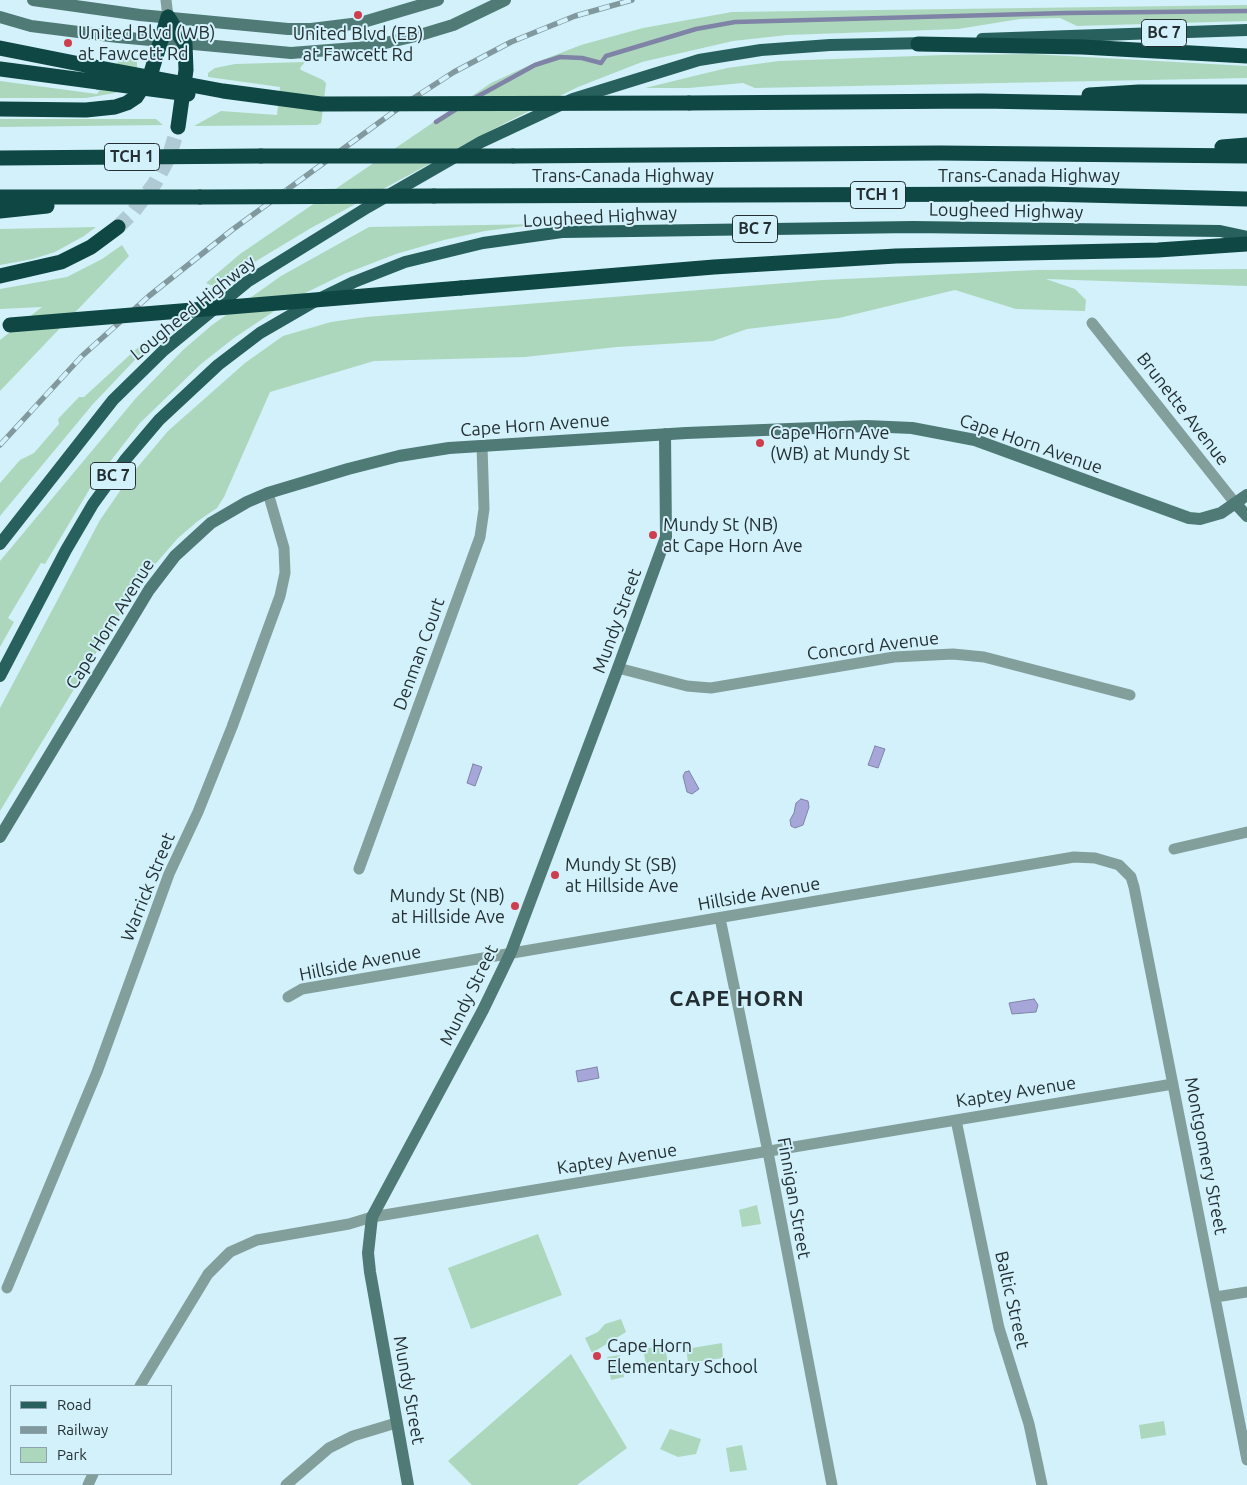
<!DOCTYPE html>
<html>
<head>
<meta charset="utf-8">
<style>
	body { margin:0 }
	#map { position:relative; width:1247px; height:1485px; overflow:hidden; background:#d2f1fb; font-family:Ubuntu,sans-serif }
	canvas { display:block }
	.legend { position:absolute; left:10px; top:1385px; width:162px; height:90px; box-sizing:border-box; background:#d2f1fb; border:1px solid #8ca3ab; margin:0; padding:6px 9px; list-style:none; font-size:15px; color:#232f33 }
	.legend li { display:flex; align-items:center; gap:10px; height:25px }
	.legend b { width:25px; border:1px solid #8ca3ab }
</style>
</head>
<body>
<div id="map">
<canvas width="1247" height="1485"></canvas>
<ul class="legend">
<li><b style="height:6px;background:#27605c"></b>Road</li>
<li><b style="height:6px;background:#82989f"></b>Railway</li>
<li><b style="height:14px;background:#add7bc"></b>Park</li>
</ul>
</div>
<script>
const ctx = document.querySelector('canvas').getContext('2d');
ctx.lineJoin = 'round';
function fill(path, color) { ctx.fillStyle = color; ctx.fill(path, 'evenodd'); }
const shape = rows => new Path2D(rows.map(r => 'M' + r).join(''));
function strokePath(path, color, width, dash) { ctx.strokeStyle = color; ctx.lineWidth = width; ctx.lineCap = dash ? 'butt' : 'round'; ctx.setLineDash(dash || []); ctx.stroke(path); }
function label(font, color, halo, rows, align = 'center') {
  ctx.font = font + ' Ubuntu,sans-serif'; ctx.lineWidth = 4; ctx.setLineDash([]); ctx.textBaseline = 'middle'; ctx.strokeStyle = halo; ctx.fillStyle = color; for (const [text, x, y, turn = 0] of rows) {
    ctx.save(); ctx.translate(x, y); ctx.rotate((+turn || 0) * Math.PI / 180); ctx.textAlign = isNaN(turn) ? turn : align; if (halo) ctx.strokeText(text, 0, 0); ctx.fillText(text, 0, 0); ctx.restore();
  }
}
const green = shape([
	[1247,5,1247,21,1077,26,1060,18,1020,19,958,29,787,35,733,41,642,62,578,87,507,122,311,228,238,272,217,288,206,283,240,254,491,83,532,64,581,45,643,28,732,12],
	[126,50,137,61,137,74,122,90,115,93,86,98,0,98,0,81,97,94],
	[1032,54,1247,66,1247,78,755,88,743,83,689,88,645,88,727,68,779,61,943,55],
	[305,62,300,68,301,70,323,80,326,83,322,116,321,123,317,125,194,126,221,111,277,115,280,87,208,77,208,73,215,68,235,64],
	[0,119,156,119,163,125,0,127],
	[540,224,485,231,444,240,396,254,344,274,291,300,234,338,201,364,140,423,92,485,45,564,41,563,8,618,14,622,0,647,0,561,136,398,183,350,212,325,281,276,369,227],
	[96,227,84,236,55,252,33,259,0,265,0,229],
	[122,245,129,256,0,391,0,340,42,307,0,309,0,289,67,277,102,259],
	[1247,269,1247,286,1046,279,1075,289,1086,300,1085,311,1016,309,955,290,839,318,747,329,713,341,617,347,525,357,374,361,270,392,224,497,217,508,198,521,178,538,138,584,0,811,0,708,100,520,131,475,168,431,245,363,283,336,331,322,366,317,823,280,1037,270],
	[145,341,151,343,93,404,0,516,0,483,20,460,34,453,59,424,58,419,79,397,84,397],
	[757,1205,761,1224,742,1227,739,1210],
	[538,1234,562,1295,471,1329,448,1268],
	[621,1319,626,1332,592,1353,585,1338,598,1332,605,1324],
	[722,1343,723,1358,688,1363,686,1346,692,1345,692,1348],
	[665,1345,669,1370,648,1374,643,1349],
	[571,1354,627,1448,577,1485,472,1485,448,1461],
	[620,1355,624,1377,611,1380,607,1357],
	[1164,1421,1166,1435,1141,1439,1139,1425],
	[670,1429,701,1439,696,1454,678,1457,660,1449],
	[742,1445,747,1470,730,1472,726,1448]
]);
const water = shape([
	[875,746,885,749,878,768,868,765,875,746],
	[473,764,482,767,475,786,467,783,473,764],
	[689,771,699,789,692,794,687,792,683,776,685,772,689,771],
	[801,799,808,801,809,807,803,825,795,828,791,826,790,820,794,813,796,803,801,799],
	[1034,999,1038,1005,1036,1012,1012,1014,1009,1003,1034,999],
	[597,1067,599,1078,578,1082,576,1071,597,1067]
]);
const stream = shape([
	[473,99,535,65,560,57,582,58,601,63,606,56,696,29,735,22,1066,13,1247,11],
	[436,122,458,108]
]);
const highwayTunnel = shape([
	[118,227,133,212,155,183,169,157,178,127]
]);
const street = shape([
	[166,0,168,17],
	[1092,323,1235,503],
	[618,668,687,686,711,688,894,657,953,654,984,657,1130,695],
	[1174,849,1247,832],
	[359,869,480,537,484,509,482,446],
	[720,918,768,1152,832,1485],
	[288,997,302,989,1074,857,1095,858,1119,865,1131,877,1134,887,1247,1460],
	[956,1120,999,1328,1029,1424,1042,1485],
	[7,1288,97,1072,169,874,198,812,232,727,280,596,285,573,284,548,268,493],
	[1216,1297,1247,1292],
	[140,1386,208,1274,230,1252,257,1240,349,1224,372,1217,1173,1084],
	[88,1485,93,1474],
	[286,1485,329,1448,353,1436,396,1423]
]);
const secondary = shape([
	[33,0,140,15,288,29,311,29,360,23,438,0],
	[0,17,31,26,118,37,291,53,368,47,420,35,453,25,505,0],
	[1235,503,1247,516],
	[0,837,149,590,175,556,211,523,247,502,268,493,348,469,399,456,449,448,686,433,867,426,912,428,975,440,1189,518,1200,519,1221,513,1247,495],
	[408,1485,370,1272,368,1253,372,1217,483,1010,511,952,618,668,666,537,665,434]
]);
const primary = shape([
	[982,39,1247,30],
	[0,544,113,400,164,350,247,282,368,207,481,142,573,99,699,60,761,50,830,45,927,43],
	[0,676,66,550,93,504,125,460,159,420,218,365,260,333,317,300,354,282,405,262,483,243,562,232,913,227,1220,231,1247,237]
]);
const highway = shape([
	[168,17,185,44,186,70,178,127],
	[918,44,1082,47,1247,56],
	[0,48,100,68],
	[0,69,98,82],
	[1089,95,1139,92,1247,92],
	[689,103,982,101,1247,106],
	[0,109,86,110,115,107,127,103,136,97,150,76,168,17],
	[1222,147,1247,145],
	[513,156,940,153,1247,156],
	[0,158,261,156],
	[434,196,1043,194,1247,199],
	[0,197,200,197],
	[0,211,47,206],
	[0,276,61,262,91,247,118,227],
	[461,288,714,267,896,256,1158,250,1247,244]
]);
const rail = shape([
	[0,445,82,356,149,296,232,230,403,105,454,72,511,42,575,16,632,0]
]);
const highwayBridge = shape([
	[100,68,223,91,321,104,689,103],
	[98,82,188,94],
	[261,156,513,156],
	[200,197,434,196],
	[10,325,461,288]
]);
const markers = [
	[358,15,5,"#ce3e4e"],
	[68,43,5,"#ce3e4e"],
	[760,443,5,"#ce3e4e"],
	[653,535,5,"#ce3e4e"],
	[555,875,5,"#ce3e4e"],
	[515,906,5,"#ce3e4e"],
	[597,1356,5,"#ce3e4e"]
];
const shields = [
	[1164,33,45],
	[132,157,55],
	[878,195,55],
	[755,229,45],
	[113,476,45]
];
const shieldNames = [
	["BC 7",1164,33],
	["TCH 1",132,157],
	["TCH 1",878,195],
	["BC 7",755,229],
	["BC 7",113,476]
];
const poiNames = [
	["United Blvd (WB)",78,33],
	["at Fawcett Rd",78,54],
	["United Blvd (EB)",358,34,"center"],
	["at Fawcett Rd",358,55,"center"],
	["Cape Horn Ave",770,433],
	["(WB) at Mundy St",770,454],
	["Mundy St (NB)",663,525],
	["at Cape Horn Ave",663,546],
	["Mundy St (SB)",565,865],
	["at Hillside Ave",565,886],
	["Mundy St (NB)",505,896,"right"],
	["at Hillside Ave",505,917,"right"],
	["Cape Horn",607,1346],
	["Elementary School",607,1367]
];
const streetNames = [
	["Trans-Canada Highway",623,176],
	["Trans-Canada Highway",1029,176],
	["Lougheed Highway",1006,211,1],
	["Lougheed Highway",600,217,-3],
	["Lougheed Highway",193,308,-39],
	["Brunette Avenue",1183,409,52],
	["Cape Horn Avenue",535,425,-4],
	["Cape Horn Avenue",1031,444,19],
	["Mundy Street",617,621,-70],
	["Cape Horn Avenue",110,624,-58],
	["Concord Avenue",873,646,-7],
	["Denman Court",419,654,-70],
	["Warrick Street",148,887,-68],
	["Hillside Avenue",759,894,-10],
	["Hillside Avenue",360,963,-11],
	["Mundy Street",469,995,-64],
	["Kaptey Avenue",1016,1092,-9],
	["Montgomery Street",1206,1156,79],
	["Kaptey Avenue",617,1159,-9],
	["Finnigan Street",794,1198,80],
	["Baltic Street",1012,1300,77],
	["Mundy Street",409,1390,80]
];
const districtNames = [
	["CAPE HORN",737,999]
];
fill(green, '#add7bc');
fill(water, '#a6a7d8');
strokePath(water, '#7f83a6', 1);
strokePath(stream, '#7f83a6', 4.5);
strokePath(highwayTunnel, '#afcad3', 15, [15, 8]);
strokePath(street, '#839f9c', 11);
strokePath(secondary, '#4f7a76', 12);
strokePath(primary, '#27605c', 12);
strokePath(highway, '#0f4744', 15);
strokePath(rail, '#82989f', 5.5);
strokePath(rail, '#d2f1fb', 4, [11]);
strokePath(highwayBridge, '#0f4744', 15);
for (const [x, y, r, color] of markers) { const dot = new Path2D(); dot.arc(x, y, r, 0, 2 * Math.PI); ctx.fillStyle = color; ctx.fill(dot); strokePath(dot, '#d2f1fb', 2); }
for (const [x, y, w] of shields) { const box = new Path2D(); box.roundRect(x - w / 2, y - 13.5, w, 27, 4); ctx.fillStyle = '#d2f1fb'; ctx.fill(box); strokePath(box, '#232f33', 1); }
label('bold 16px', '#232f33', null, shieldNames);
label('18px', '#232f33', '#d2f1fb', poiNames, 'left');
label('18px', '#232f33', '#d2f1fb', streetNames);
ctx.letterSpacing = '1px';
label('bold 22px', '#232f33', '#d2f1fb', districtNames);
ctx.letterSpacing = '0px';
</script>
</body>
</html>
